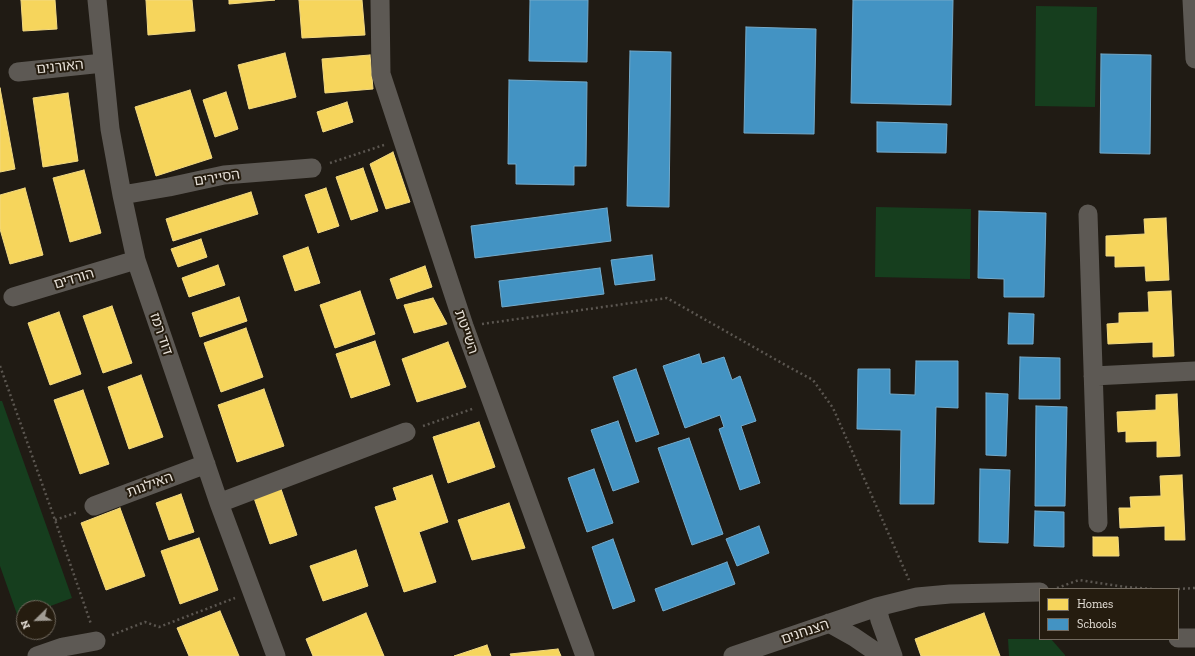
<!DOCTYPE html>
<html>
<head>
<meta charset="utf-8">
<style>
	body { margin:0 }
	#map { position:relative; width:1195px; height:656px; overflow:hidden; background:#201b14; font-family:"Zilla Slab",serif }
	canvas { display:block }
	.legend { position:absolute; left:1039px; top:588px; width:140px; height:52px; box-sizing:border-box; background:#251c0f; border:1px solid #736b60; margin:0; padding:5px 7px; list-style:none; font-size:12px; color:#e7e1d9 }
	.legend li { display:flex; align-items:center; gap:8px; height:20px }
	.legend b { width:20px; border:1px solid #736b60 }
	.north { position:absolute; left:16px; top:600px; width:40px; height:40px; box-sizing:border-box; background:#251c0f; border:1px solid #736b60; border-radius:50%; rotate:247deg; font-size:11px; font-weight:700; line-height:16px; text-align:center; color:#e7e1d9 }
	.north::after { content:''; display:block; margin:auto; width:14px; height:18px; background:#a19c94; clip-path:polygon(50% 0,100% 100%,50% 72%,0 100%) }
</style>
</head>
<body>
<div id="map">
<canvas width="1195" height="656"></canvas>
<ul class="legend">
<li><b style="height:11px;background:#f6d55c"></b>Homes</li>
<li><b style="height:11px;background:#4393c3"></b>Schools</li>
</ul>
<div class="north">N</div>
</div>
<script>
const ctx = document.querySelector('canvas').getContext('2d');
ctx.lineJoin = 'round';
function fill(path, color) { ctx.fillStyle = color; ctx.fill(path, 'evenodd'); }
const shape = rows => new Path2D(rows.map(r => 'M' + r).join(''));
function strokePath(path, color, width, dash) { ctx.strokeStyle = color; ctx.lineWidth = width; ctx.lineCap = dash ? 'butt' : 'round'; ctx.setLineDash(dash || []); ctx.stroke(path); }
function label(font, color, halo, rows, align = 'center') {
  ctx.font = font + ' "Zilla Slab","Noto Sans Hebrew",serif'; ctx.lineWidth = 4; ctx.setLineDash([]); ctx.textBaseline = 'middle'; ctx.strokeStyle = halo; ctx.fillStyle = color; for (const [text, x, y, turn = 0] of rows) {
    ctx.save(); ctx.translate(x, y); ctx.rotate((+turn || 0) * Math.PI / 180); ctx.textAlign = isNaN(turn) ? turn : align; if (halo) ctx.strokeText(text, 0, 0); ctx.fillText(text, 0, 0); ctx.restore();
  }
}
const green = shape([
	[1036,6,1097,7,1095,107,1035,106],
	[876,207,971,209,970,279,875,277],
	[0,401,2,401,72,598,45,608,24,608,24,615,18,617,0,566],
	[1008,639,1051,639,1065,655,1065,656,1009,656]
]);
const homes = shape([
	[21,0,55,0,57,29,23,31,21,0],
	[146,0,192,0,195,31,148,35,146,0],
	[229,0,275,0,229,4,229,0],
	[299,0,362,0,365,35,302,38,299,0],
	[285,53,296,97,249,109,238,65,285,53],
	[370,55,373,89,325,93,322,59,370,55],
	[0,88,15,169,0,172,0,88],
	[190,90,212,158,156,176,135,107,190,90],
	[226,92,238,129,215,137,203,100,226,92],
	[68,93,78,161,43,167,33,98,68,93],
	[347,102,353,122,323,132,317,112,347,102],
	[393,152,410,202,386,209,370,164,393,152],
	[363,168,378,211,351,220,336,177,363,168],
	[84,170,101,233,70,242,53,178,84,170],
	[25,188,43,255,10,264,0,229,0,195,25,188],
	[326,188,339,226,318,233,305,195,326,188],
	[251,192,258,214,173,241,166,219,251,192],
	[1166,218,1169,280,1146,281,1145,266,1115,267,1115,256,1106,256,1106,236,1145,234,1144,219,1166,218],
	[201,239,207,257,178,267,171,249,201,239],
	[308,247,320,283,295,291,283,256,308,247],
	[218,265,225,285,189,297,182,278,218,265],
	[425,266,432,287,397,299,390,279,425,266],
	[360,291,375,334,335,348,320,305,360,291],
	[1171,291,1174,356,1153,357,1153,342,1108,344,1107,324,1119,323,1119,313,1149,312,1148,292,1171,291],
	[239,297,247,321,200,337,192,313,239,297],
	[433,298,447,324,414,333,404,305,433,298],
	[112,306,132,363,103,373,83,316,112,306],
	[59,312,81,374,50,385,28,323,59,312],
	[246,328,263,377,221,392,204,343,246,328],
	[375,341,390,385,351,398,336,354,375,341],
	[448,342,466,387,417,402,402,359,448,342],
	[141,375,163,437,129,449,108,387,141,375],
	[264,389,284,446,237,462,218,405,264,389],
	[83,390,109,464,80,474,54,400,83,390],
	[1177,394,1180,456,1157,457,1157,441,1126,442,1126,431,1118,432,1117,412,1156,410,1156,395,1177,394],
	[479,422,495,467,448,483,433,437,479,422],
	[432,475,448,522,419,532,436,582,404,592,375,507,397,500,393,488,432,475],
	[1182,475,1185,540,1165,540,1165,526,1120,528,1119,508,1131,508,1130,497,1161,496,1160,476,1182,475],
	[281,489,297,535,270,544,254,498,281,489],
	[181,494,194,532,169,540,156,503,181,494],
	[509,503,525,548,472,560,458,520,509,503],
	[120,508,145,576,106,590,81,523,120,508],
	[1093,537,1118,537,1119,556,1093,556,1093,537],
	[199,538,218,590,180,604,161,551,199,538],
	[356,550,368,586,323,601,310,566,356,550],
	[220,611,239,656,189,656,177,628,220,611],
	[366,613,384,656,313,656,306,639,366,613],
	[984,613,1000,656,921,656,915,639,984,613],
	[487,645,491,656,454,656,487,645],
	[558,649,561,656,511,656,510,654,558,649]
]);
const schools = shape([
	[530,0,588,0,587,62,529,61,530,0],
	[853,0,953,0,951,105,851,103,853,0],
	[746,27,816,29,814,134,744,133,746,27],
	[630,51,671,52,669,207,627,206,630,51],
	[1101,54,1151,55,1150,154,1100,153,1101,54],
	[509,80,587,82,586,166,574,166,574,185,516,184,516,164,508,164,509,80],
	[877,122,947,124,946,153,877,152,877,122],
	[607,208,611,241,475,258,471,226,607,208],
	[979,211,1046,213,1044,297,1004,297,1004,279,978,278,979,211],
	[652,255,655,280,615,285,611,260,652,255],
	[600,268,604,294,502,307,499,281,600,268],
	[1009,313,1034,314,1033,344,1008,344,1009,313],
	[699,354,702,364,724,357,732,380,740,376,756,421,741,426,760,483,740,490,719,429,724,427,720,415,685,428,663,366,699,354],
	[1020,357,1060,358,1060,399,1019,399,1020,357],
	[916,361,958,361,958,408,936,407,934,504,900,504,901,430,857,429,858,369,890,369,890,394,915,395,916,361],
	[636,369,659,434,636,442,613,377,636,369],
	[986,393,1008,394,1006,456,986,455,986,393],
	[1036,406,1067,407,1065,506,1035,506,1036,406],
	[618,421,639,482,613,491,591,430,618,421],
	[689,438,723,534,692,545,658,448,689,438],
	[594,469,613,523,587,532,568,478,594,469],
	[980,469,1010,470,1008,543,979,542,980,469],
	[1035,511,1064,512,1064,547,1034,546,1035,511],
	[759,526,769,553,737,566,726,539,759,526],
	[613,539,635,601,613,609,592,547,613,539],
	[727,562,735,584,663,611,655,589,727,562]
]);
const path = shape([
	[330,163,384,145],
	[482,324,667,298,787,366,813,380,833,408,909,580],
	[0,366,55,520,91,624],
	[423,426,475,408],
	[55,520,78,512],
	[1057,588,1079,580,1126,587,1152,589],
	[1178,589,1195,588],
	[112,635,145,622,159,627,235,598]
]);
const minor = shape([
	[97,0,110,129,122,195,136,260,219,503,276,656],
	[380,0,381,74,464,326,585,656],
	[1192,0,1195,59],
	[18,72,103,63],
	[122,195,169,187,224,175,312,168],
	[1088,214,1098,523],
	[13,297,136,260],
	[1093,376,1195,371],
	[219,503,406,432],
	[94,506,206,464],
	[877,607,880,620,893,656],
	[829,623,854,637,882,656],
	[1178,638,1195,638],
	[37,656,63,647,96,641],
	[733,656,877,607,917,597,950,594,1040,592]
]);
const streetNames = [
	["האורנים",60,67,-6],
	["הסיירים",217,178,-9],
	["הורדים",74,279,-17],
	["השייטת",466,332,71],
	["דוד רמז",161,334,71],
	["האילנות",150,485,-20],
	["הצנחנים",805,632,-19]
];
fill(green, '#163e1e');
fill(homes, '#f6d55c');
strokePath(homes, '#f2d982', 1);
fill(schools, '#4393c3');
strokePath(schools, '#74aaca', 1);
strokePath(path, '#5b5650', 2.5, [2, 3]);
strokePath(minor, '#5d5954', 19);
label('14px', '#e7e1d9', '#251c0f', streetNames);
</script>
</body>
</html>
